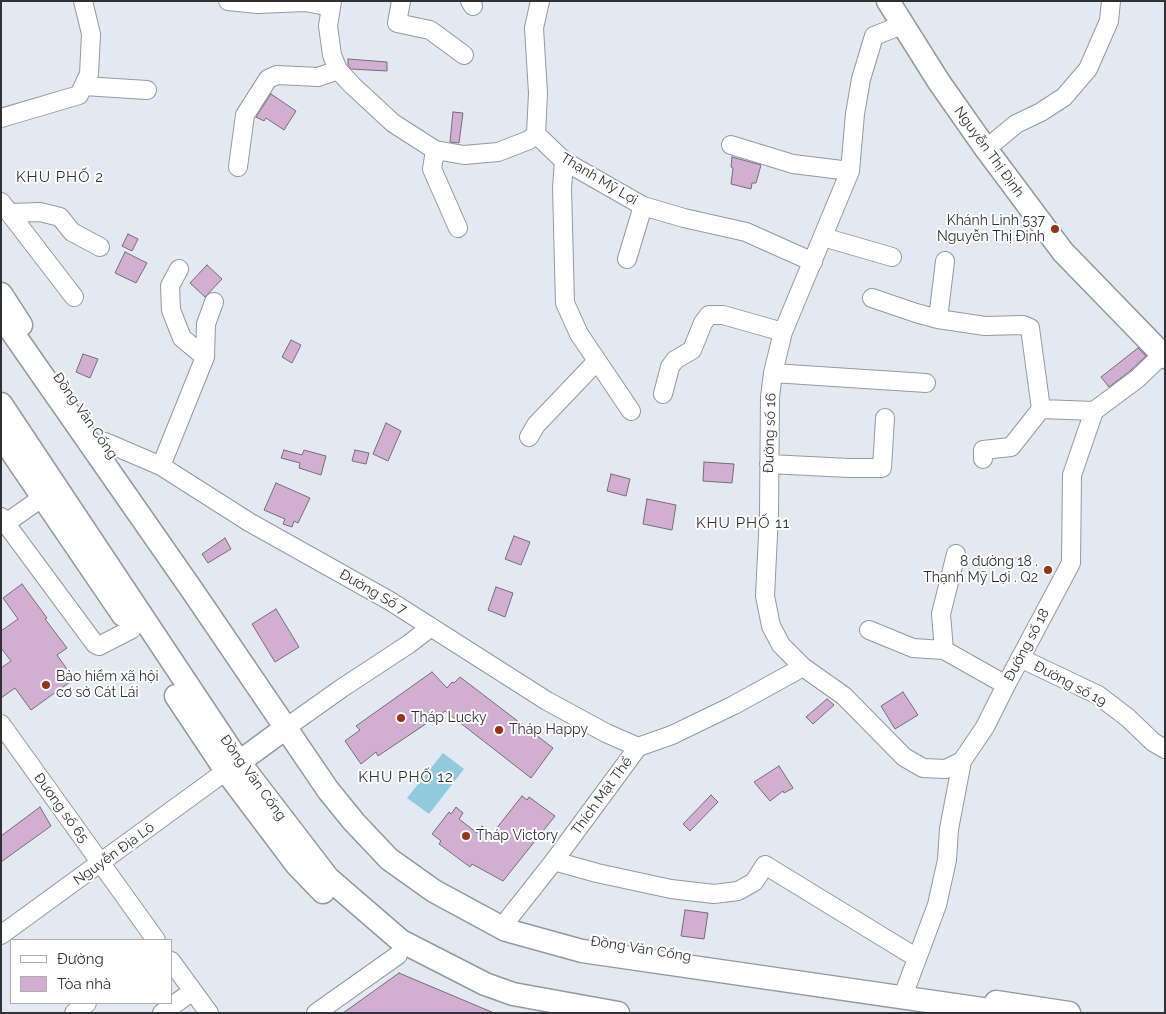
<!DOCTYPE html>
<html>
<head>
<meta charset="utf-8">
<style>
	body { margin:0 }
	#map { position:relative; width:1166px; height:1014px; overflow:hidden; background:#e2e9f2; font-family:Raleway,sans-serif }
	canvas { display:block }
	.frame { position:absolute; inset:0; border:2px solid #2f3135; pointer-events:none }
	.legend { position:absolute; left:10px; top:939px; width:162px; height:65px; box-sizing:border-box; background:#fff; border:1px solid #acadae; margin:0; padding:6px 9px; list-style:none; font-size:15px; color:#2f3135 }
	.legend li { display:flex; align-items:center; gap:10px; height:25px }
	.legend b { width:25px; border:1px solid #acadae }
</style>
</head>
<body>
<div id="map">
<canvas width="1166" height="1014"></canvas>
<div class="frame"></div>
<ul class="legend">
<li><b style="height:6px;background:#fff"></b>Đường</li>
<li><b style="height:14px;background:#d2aed2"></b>Tòa nhà</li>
</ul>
</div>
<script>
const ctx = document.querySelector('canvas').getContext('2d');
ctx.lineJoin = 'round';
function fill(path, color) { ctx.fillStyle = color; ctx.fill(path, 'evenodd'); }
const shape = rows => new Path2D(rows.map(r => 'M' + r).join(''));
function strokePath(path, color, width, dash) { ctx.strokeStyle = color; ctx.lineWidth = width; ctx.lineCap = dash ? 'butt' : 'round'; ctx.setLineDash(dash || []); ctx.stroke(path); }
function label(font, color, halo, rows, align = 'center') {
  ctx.font = font + ' Raleway,sans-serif'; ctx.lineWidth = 4; ctx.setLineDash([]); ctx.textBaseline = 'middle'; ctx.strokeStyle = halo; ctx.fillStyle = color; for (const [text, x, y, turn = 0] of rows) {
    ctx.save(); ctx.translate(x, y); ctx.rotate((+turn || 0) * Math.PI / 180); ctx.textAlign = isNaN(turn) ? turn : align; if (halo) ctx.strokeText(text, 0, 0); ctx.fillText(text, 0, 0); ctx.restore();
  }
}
const water = shape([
	[443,753,464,769,429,814,407,798]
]);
const building = shape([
	[348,59,387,62,387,71,351,69,348,65,348,59],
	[271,94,296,111,284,130,266,118,264,121,256,117,271,94],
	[453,112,463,113,459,143,450,142,453,112],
	[732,157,761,165,756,183,752,183,751,189,731,184,733,168,731,167,732,157],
	[128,234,138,239,132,251,122,246,128,234],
	[125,252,147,263,136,283,115,273,125,252],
	[207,265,222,279,205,297,190,283,207,265],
	[291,340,301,345,292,363,282,357,291,340],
	[1138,348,1146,356,1130,371,1109,387,1101,377,1138,348],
	[83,354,98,359,90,378,76,372,83,354],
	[386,423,401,431,388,461,373,454,386,423],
	[284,450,302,455,304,450,326,456,321,475,299,468,300,463,281,458,284,450],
	[355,450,369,453,366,464,352,461,355,450],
	[704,462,734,464,732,483,703,481,704,462],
	[611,474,630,479,626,496,607,491,611,474],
	[276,483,310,498,298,523,294,521,292,527,283,524,285,519,264,510,276,483],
	[647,499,676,505,672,530,643,524,647,499],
	[514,536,530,542,521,565,505,559,514,536],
	[225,538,231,549,208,563,202,554,225,538],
	[22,584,47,618,45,619,67,648,57,655,74,679,31,710,15,688,1,698,1,668,11,661,1,648,1,631,18,619,3,598,22,584],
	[496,587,513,593,505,617,488,610,496,587],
	[276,609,299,647,275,662,252,624,276,609],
	[432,672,447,688,452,682,454,683,460,677,553,748,531,778,445,711,378,756,376,752,361,764,345,741,360,730,356,726,432,672],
	[903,692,918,715,895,729,881,706,903,692],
	[827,699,834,705,813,724,806,717,827,699],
	[779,766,793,788,784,793,783,791,770,801,754,782,779,766],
	[711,795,718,802,690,831,683,824,711,795],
	[522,796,527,800,529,797,555,816,503,881,472,864,470,867,439,844,441,841,432,834,449,812,451,814,456,807,463,813,459,819,477,833,482,826,492,834,522,796],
	[40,807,51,826,1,862,1,836,40,807],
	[685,910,708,913,704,939,681,936,685,910],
	[399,973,494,1013,343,1013,399,973]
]);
const minor = shape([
	[228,1,258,4,305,2,331,7],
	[332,1,328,26,332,55,338,70,353,86,393,123,435,150,464,155,498,152,529,140,536,134,564,161,643,206,684,218,746,232,813,262],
	[401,1,397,23,430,30,464,55],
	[470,1,473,6],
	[902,25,874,36,861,79,855,114,850,171,783,332,773,373,770,397,769,515,765,596,771,626,781,645,803,667,844,696,904,757,923,768,946,769,962,761],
	[84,86,147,90],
	[1,118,79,95,89,74,91,34,83,1],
	[536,134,538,93,534,28,540,1],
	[731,145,793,164,850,171],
	[986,149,1016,124,1041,112,1064,97,1088,69,1109,21,1111,1],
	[435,150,432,169,458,228],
	[564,161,562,188,565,303,579,334,631,411],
	[238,167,245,115,268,79,277,75,318,77,338,70],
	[1,202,74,297],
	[10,213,40,212,60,217,72,232,100,247],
	[823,237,892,257],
	[627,259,643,206],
	[945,261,938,319,985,326,1023,325,1030,328,1041,409],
	[872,298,916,313,938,319],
	[205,357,206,324,214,302],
	[773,373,926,383],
	[663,394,670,367,675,360,692,350,703,323,709,315,723,315,783,332],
	[529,437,536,425,597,361],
	[105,442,161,466,249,522,390,601,547,701,606,733,638,747],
	[983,459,983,450,1011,447,1041,409,1094,411],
	[769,464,849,468,882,468,885,418],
	[161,466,205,357,182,338,171,310,170,286,179,269],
	[1,517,95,644,99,646,132,629],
	[6,523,43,497],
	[956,554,941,614,944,650,1006,685],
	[869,630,913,648,944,650],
	[1020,658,1098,695,1128,718,1153,742,1165,749],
	[1,724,156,940],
	[287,727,342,688,409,644,431,627],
	[554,861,597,873,671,889,714,894,738,891,754,882,765,865,917,958],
	[509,918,554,861,638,747,672,735,734,705,803,667],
	[1,935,226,771],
	[171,961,209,1013],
	[906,988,937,905,947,860,949,829,962,761,985,727,1006,685,1071,563,1072,475,1094,411,1137,379,1162,355],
	[74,1013,87,1003],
	[162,1013,193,991],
	[316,1013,398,955]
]);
const major = shape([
	[888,1,939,82,986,149,1063,252,1165,357],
	[1,294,21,325],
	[1,316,192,590,328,790,354,822,389,859,434,891,506,930,582,951,1010,1013],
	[1,404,239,762,328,878,401,941,485,984,513,994,618,1013],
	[1,436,123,615],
	[176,696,226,771,296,864,323,892],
	[227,771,287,727],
	[996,1002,1069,1013]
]);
const markers = [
	[1055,229,5,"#9a3218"],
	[1048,570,5,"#9a3218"],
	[46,685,5,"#9a3218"],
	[401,718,5,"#9a3218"],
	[499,730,5,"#9a3218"],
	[466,836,5,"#9a3218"]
];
const streetNames = [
	["Nguyễn Thị Định",989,152,54],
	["Thạnh Mỹ Lợi",599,179,31],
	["Đồng Văn Cống",85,416,55],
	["Đường số 16",770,433,-88],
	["Đường Số 7",373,592,30],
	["Đường số 18",1027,645,-62],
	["Đường số 19",1070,684,28],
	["Đồng Văn Cống",253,778,54],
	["Thích Mật Thể",602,796,-54],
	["Đương số 65",61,808,54],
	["Nguyễn Địa Lô",114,854,-36],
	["Đồng Văn Cống",641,949,9]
];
const poiNames = [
	["Khánh Linh 537",1045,221,"right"],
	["Nguyễn Thị Định",1045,237,"right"],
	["8 đường 18 .",1038,562,"right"],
	["Thạnh Mỹ Lợi . Q2",1038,578,"right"],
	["Bảo hiểm xã hội",56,677],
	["cơ sở Cát Lái",56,693],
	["Tháp Lucky",411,718],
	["Tháp Happy",509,730],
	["Tháp Victory",476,836]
];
const neighbourhoodNames = [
	["KHU PHỐ 2",60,177],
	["KHU PHỐ 11",743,523],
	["KHU PHỐ 12",406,777]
];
fill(water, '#90cadc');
fill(building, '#d2aed2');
strokePath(building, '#756e75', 1);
strokePath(minor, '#9299a1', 20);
strokePath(major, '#9299a1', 25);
strokePath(minor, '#fff', 18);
strokePath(major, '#fff', 22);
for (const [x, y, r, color] of markers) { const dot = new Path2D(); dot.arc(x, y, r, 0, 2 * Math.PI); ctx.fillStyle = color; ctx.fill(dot); strokePath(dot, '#fff', 2); }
label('14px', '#2f3135', '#fff', streetNames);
label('14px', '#2f3135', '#fff', poiNames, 'left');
ctx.letterSpacing = '1px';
label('15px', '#2f3135', '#fff', neighbourhoodNames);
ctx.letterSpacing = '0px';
</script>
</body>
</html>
